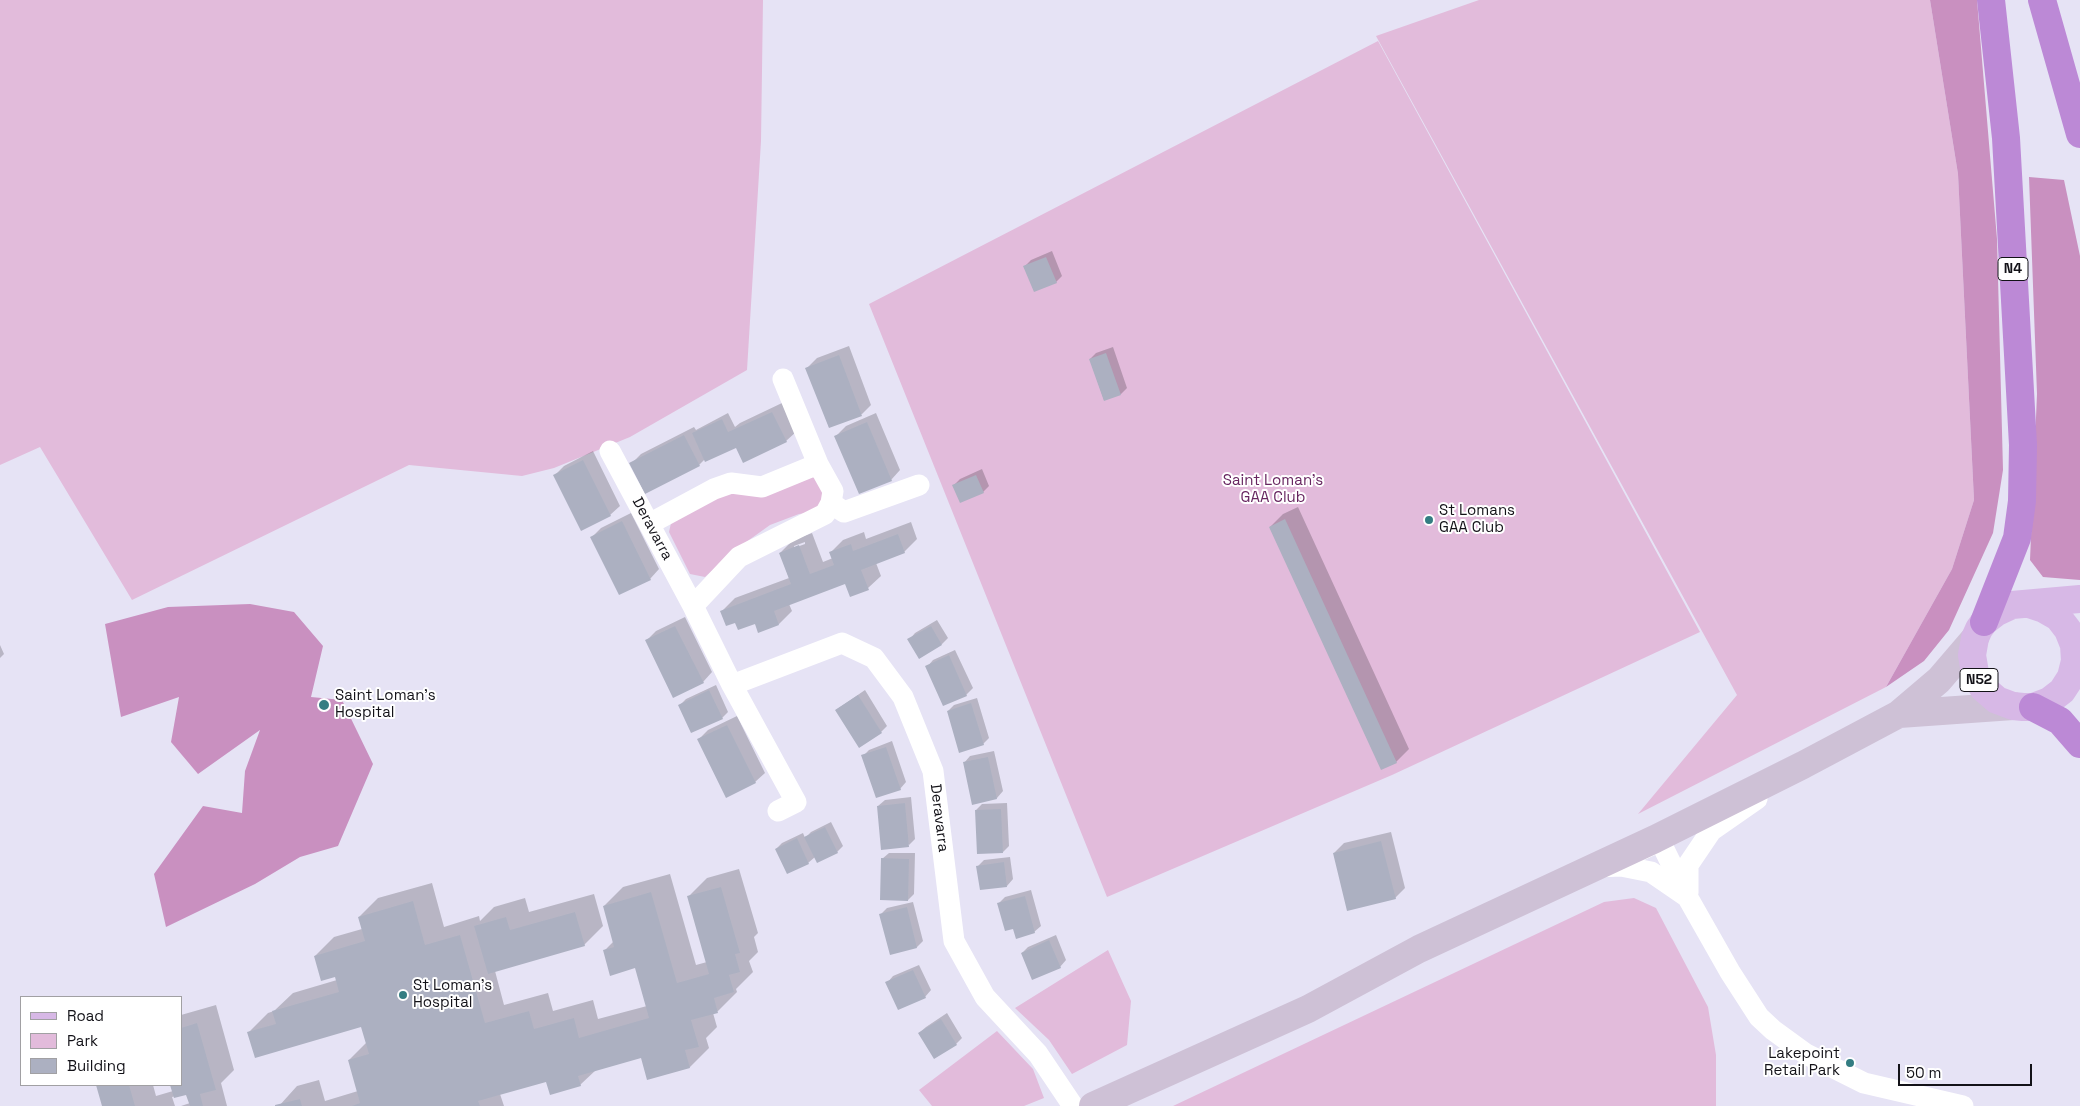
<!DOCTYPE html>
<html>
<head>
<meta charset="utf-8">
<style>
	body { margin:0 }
	#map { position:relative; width:2080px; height:1106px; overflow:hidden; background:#e6e3f5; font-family:"Space Grotesk",sans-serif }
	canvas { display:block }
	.legend { position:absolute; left:20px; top:996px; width:162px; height:90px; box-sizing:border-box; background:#fff; border:1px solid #a1a0a3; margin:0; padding:6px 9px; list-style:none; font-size:15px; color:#131218 }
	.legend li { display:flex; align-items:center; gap:10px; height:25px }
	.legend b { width:25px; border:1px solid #a1a0a3 }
	.scale { position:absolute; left:1898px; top:1064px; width:134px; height:22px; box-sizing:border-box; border:2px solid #131218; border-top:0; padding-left:6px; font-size:15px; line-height:18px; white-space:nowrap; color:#131218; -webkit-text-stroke:4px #fff; paint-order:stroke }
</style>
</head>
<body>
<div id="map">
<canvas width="2080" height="1106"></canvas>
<ul class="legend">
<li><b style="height:6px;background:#d7b8e6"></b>Road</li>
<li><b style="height:14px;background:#e2bbdb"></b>Park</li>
<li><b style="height:14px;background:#acb0c1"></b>Building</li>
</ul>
<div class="scale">50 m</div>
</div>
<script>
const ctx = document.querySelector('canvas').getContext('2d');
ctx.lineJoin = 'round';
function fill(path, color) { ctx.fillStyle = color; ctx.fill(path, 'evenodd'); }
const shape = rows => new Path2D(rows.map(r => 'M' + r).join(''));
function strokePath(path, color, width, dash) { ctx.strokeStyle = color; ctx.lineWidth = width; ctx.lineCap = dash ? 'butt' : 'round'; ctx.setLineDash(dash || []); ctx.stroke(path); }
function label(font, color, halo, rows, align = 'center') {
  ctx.font = font + ' "Space Grotesk",sans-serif'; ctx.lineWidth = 4; ctx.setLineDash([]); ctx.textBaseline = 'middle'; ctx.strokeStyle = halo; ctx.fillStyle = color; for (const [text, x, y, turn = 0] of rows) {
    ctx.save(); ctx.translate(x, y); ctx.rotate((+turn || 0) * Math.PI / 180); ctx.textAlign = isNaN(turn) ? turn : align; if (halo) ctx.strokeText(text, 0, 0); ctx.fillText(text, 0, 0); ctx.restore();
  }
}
const green = shape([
	[0,0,763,0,761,141,747,370,630,437,554,468,522,476,409,465,132,600,40,447,0,465],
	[1479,0,1930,0,1958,174,1974,500,1952,569,1886,687,1638,814,1737,695,1376,36],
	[1378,41,1700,632,1392,775,1107,897,869,304],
	[805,475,816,478,822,490,823,504,816,512,799,514,770,525,735,550,705,577,690,574,669,532,671,523,731,491],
	[1634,898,1656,908,1708,1007,1716,1055,1716,1106,1173,1106,1604,902],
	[1108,950,1131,1001,1127,1045,1072,1074,1049,1040,1015,1008],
	[997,1031,1033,1069,1044,1098,1024,1106,932,1106,919,1090]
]);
const forest = shape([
	[1930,0,1977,0,1997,239,2003,470,1993,533,1949,630,1924,661,1886,687,1952,569,1974,500,1958,174],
	[2029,177,2064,180,2080,256,2080,580,2043,577,2030,560,2037,394],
	[250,604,294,612,323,646,311,697,342,700,373,764,338,846,300,857,255,884,166,927,154,874,203,806,242,813,245,771,260,730,198,774,171,742,179,697,121,717,105,624,168,607]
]);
const shadow = shape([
	[1052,251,1062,276,1056,282,1025,266,1031,260],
	[849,346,871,405,862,414,829,427,807,368,817,358],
	[1113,347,1127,388,1121,394,1104,400,1090,359,1096,353],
	[782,403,796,432,786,441,736,446,705,459,699,465,646,492,631,464,641,454,694,427,696,430,728,413,735,427,740,423],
	[876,413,900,470,891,480,836,436,846,426],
	[593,451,620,506,610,515,555,475,564,466],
	[982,469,989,486,983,492,954,485,960,479],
	[1298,507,1409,749,1396,762,1270,527,1283,514],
	[631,513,659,569,650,579,592,537,601,528],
	[911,522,917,539,904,552,876,563,881,576,868,588,846,583,789,604,792,611,779,624,759,631,755,623,736,621,722,611,735,598,789,578,780,553,793,540,812,533,823,562,833,558,830,553,843,540,864,532,866,539],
	[805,542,805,544,794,548,794,546],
	[685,617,712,672,703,682,646,641,656,631],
	[937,620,948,638,942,644,919,657,909,640,915,633],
	[0,645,4,654,0,658],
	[955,650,973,688,966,695,927,667,933,660],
	[716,685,728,712,722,718,680,705,686,699],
	[865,690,887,726,881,732,836,710],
	[977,698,989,738,983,744,948,711,954,705],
	[737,716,765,773,755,782,698,740,708,730],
	[892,741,906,782,900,789,863,756,869,750],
	[994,751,1003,791,997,798,973,803,964,763,970,756],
	[911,797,915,839,909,845,878,806,885,800],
	[1007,803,1009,846,1003,852,976,810,982,804],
	[831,822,843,846,837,852,815,857,808,863,776,849,782,843,803,833,805,838,811,832],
	[1391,832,1405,888,1395,898,1334,853,1344,843],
	[889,853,915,853,914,894,908,900,882,859],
	[1010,857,1013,879,1007,886,978,866,984,860],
	[739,869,758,933,754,937,758,952,749,961,753,972,736,989,737,992,718,1011,713,1013,717,1027,706,1038,709,1048,690,1067,648,1079,642,1056,597,1069,580,1085,547,1081,500,1094,504,1106,279,1106,297,1086,319,1080,325,1101,358,1091,349,1060,367,1042,362,1026,249,1032,268,1013,274,1011,293,993,337,980,336,976,315,956,334,937,362,929,359,917,378,898,432,883,444,927,479,916,480,921,494,907,525,898,529,912,594,894,603,926,584,945,495,971,504,1005,548,993,553,1011,593,1000,598,1019,647,1006,636,967,605,950,614,941,604,906,623,887,670,874,696,965,707,962,688,897,707,878],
	[1031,890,1041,926,1034,932,1014,927,998,904,1005,897],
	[913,902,923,941,917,947,891,954,881,914,887,908],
	[1056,935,1066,960,1060,967,1022,953,1028,947],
	[919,965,931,990,925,997,887,983,893,976],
	[216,1005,234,1070,221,1083,227,1106,181,1106,190,1103,187,1093,172,1097,175,1106,103,1106,97,1085,153,1085,156,1096,173,1091,171,1085,181,1085,181,1015],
	[947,1013,962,1038,956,1044,919,1033,926,1027]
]);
const building = shape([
	[1046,257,1057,283,1034,292,1023,266],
	[1106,353,1121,395,1104,401,1089,359],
	[839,355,862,416,829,428,805,368],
	[772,412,787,442,743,463,736,448,705,462,692,433,722,419,728,432],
	[867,422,892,481,859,494,834,436],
	[684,435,700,466,645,494,629,463],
	[583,460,611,516,581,531,553,475],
	[976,475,984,493,960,503,952,485],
	[1285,519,1397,763,1381,770,1269,527],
	[622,521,651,580,619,595,590,537],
	[898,534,905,553,861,570,869,590,850,597,845,584,774,611,779,625,758,633,755,624,738,630,735,623,726,626,720,611,791,584,779,553,799,545,810,574,834,565,829,552,851,544,853,551],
	[675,626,704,683,673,698,645,640],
	[931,626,942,645,919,659,907,639],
	[949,655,967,696,943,706,925,666],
	[709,690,723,719,691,733,678,705],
	[858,695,882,733,859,748,835,710],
	[971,703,984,745,959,753,947,711],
	[727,725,756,783,726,798,697,739],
	[886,747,901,790,876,798,861,755],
	[988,757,997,799,972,805,963,762],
	[905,803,909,847,881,850,877,806],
	[1001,809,1003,853,977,854,975,810],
	[825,827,838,853,817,863,804,837],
	[797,838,809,864,787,874,775,849],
	[1381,841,1396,899,1347,911,1333,853],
	[881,858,909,859,908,901,880,900],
	[1004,862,1007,887,980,890,976,866],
	[721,887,740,953,735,954,740,972,729,975,734,992,714,998,718,1013,691,1020,699,1047,685,1050,690,1068,647,1080,641,1058,578,1076,581,1086,550,1095,546,1082,478,1101,480,1106,352,1106,360,1103,348,1060,369,1054,361,1027,255,1058,247,1032,276,1024,272,1011,339,992,335,977,321,981,314,956,365,941,358,917,413,901,425,945,460,935,485,1023,529,1011,534,1029,574,1018,579,1038,649,1018,635,968,610,976,603,950,614,947,603,906,651,892,677,983,709,974,687,896],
	[1025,896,1035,933,1016,939,1013,929,1005,931,997,903],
	[907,907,917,948,890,955,879,914],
	[575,912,585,946,488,974,474,926,506,917,510,930],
	[1049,940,1061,968,1032,980,1021,953],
	[913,970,926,998,898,1010,885,982],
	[941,1019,957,1045,934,1059,918,1033],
	[197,1023,216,1090,200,1094,203,1106,190,1106,186,1095,174,1098,170,1085,181,1085,181,1028],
	[96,1085,129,1085,135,1106,102,1106],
	[300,1099,302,1106,275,1106,275,1105]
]);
const street = shape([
	[783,379,818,464,833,491,831,503],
	[610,451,693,606,732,685,796,802,778,811],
	[649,524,714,489,731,483,762,487,818,464],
	[693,606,739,557,825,514,831,503,844,512,919,485],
	[732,685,842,643,874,658,903,697,933,771,954,941,985,997,1038,1054,1073,1106],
	[1641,850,1656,843,1660,844,1663,847,1688,898,1730,972,1759,1017,1773,1030,1806,1054,1864,1083,1963,1106],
	[1597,867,1621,866,1651,872,1686,896],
	[1688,893,1688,865,1711,831,1757,799]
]);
const secondary = shape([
	[1899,714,2013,706],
	[1093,1106,1308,1009,1419,949,1655,839,1803,765,1899,714,1939,680,1975,638]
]);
const primary = shape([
	[2080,599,2012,605,1997,612,1984,622,1979,629,1975,638,1972,655,1975,673,1983,688,1997,700,2013,706,2023,707,2033,707,2049,701,2062,691,2071,677,2075,661,2080,652],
	[2029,604,2044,609,2058,617,2068,630,2074,645,2075,661]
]);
const highway = shape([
	[2042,0,2080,134],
	[1984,622,2017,538,2022,501,2023,445,2006,138,1991,0],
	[2033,707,2060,721,2080,744]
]);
const markers = [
	[1429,520,5,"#347d82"],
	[324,705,6,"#347d82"],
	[403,995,5,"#347d82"],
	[1850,1063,5,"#347d82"]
];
const shields = [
	[2013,269,30],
	[1979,680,38]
];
const shieldNames = [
	["N4",2013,269],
	["N52",1979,680]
];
const parkNames = [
	["Saint Loman's",1273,481],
	["GAA Club",1273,498]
];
const poiNames = [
	["St Lomans",1439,511],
	["GAA Club",1439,528],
	["Saint Loman's",335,696],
	["Hospital",335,713],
	["St Loman's",413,986],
	["Hospital",413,1003],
	["Lakepoint",1840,1054,"right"],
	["Retail Park",1840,1071,"right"]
];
const streetNames = [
	["Deravarra",652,529,62],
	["Deravarra",939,818,83]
];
fill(green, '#e2bbdb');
fill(forest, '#c990c0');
fill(shadow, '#0003');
fill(building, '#acb0c1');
strokePath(street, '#fff', 21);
strokePath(secondary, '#cec1d6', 28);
strokePath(primary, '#d7b8e6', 28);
strokePath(highway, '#bc89d6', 28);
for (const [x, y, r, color] of markers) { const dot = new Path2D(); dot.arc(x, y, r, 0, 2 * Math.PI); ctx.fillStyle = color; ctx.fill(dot); strokePath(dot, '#fff', 2); }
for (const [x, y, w] of shields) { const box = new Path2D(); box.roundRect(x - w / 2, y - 11.5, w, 23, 4); ctx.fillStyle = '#fff'; ctx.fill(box); strokePath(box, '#131218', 1); }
label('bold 14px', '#131218', null, shieldNames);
label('15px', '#672560', '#fff', parkNames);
label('15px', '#131218', '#fff', poiNames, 'left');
label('15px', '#131218', '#fff', streetNames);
</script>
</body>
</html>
